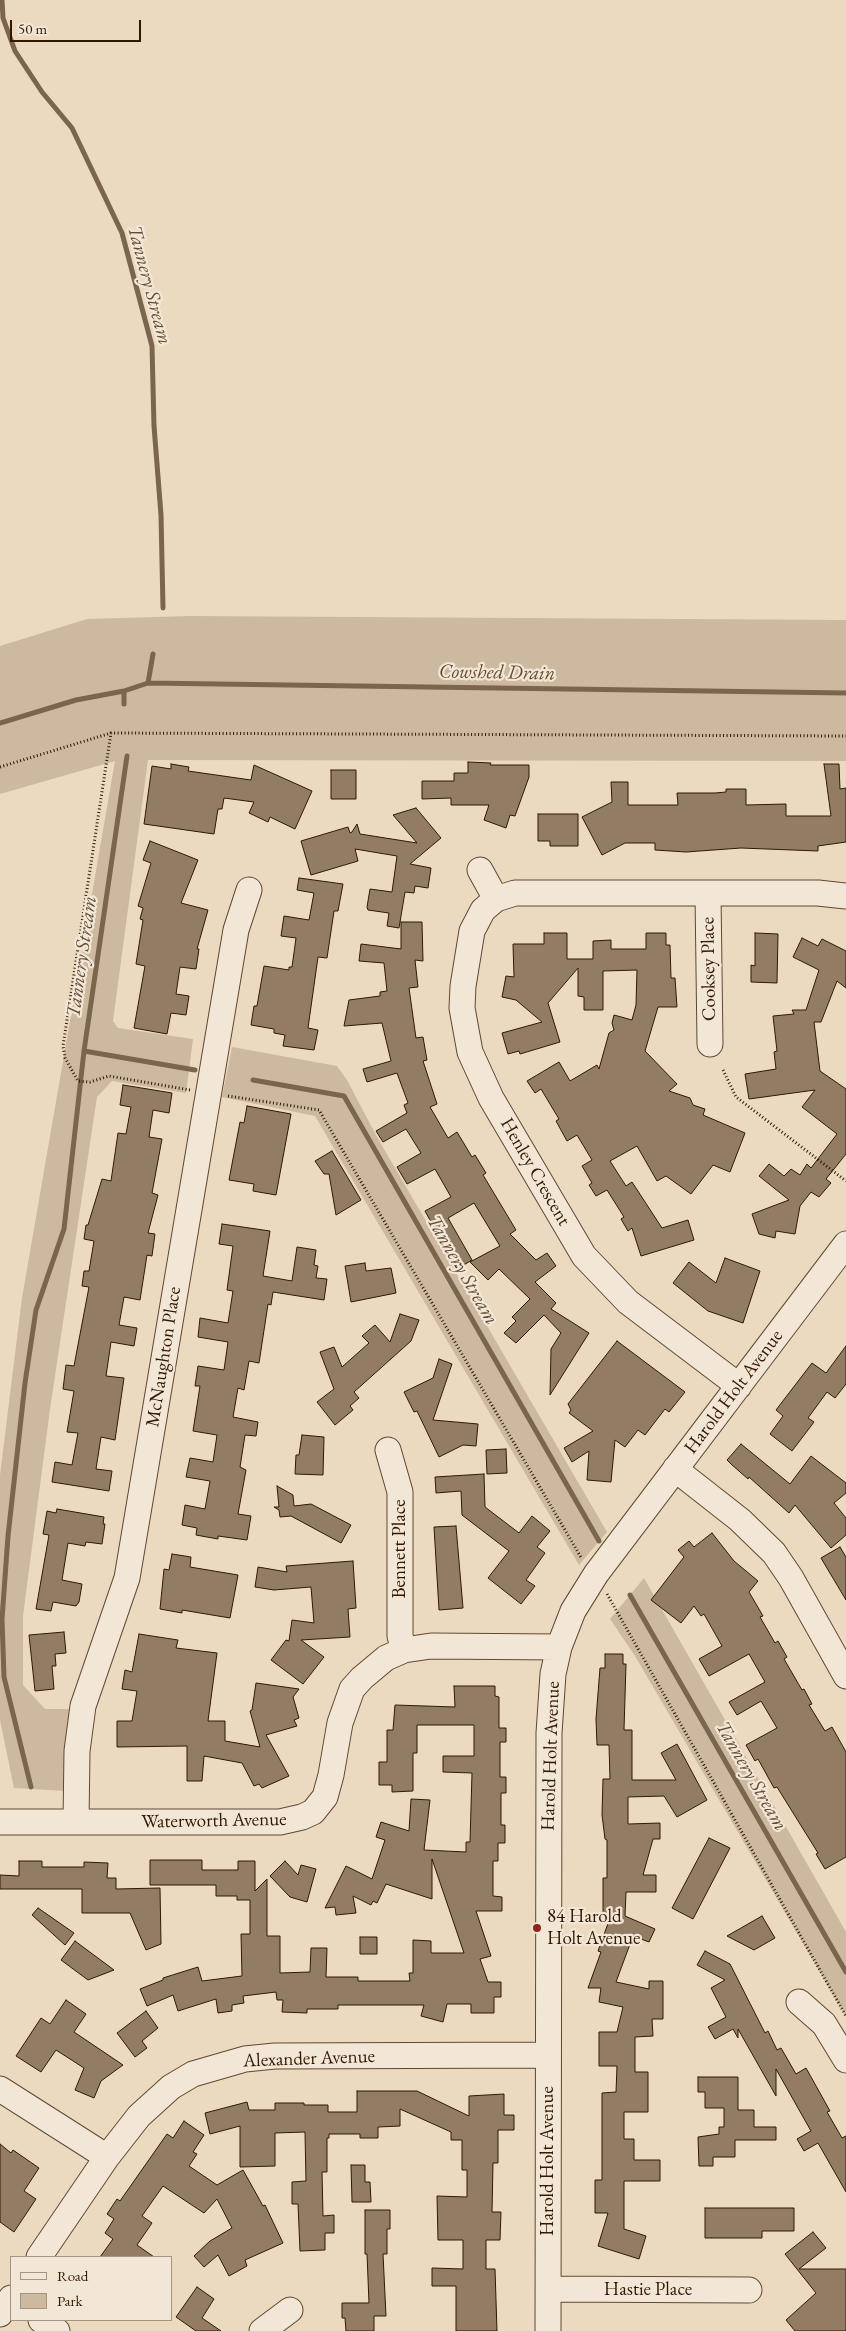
<!DOCTYPE html>
<html>
<head>
<meta charset="utf-8">
<style>
	body { margin:0 }
	#map { position:relative; width:846px; height:2331px; overflow:hidden; background:#ebdac0; font-family:"EB Garamond",serif }
	canvas { display:block }
	.legend { position:absolute; left:10px; top:2256px; width:162px; height:65px; box-sizing:border-box; background:#f2e7d6; border:1px solid #a59480; margin:0; padding:6px 9px; list-style:none; font-size:15px; color:#321800 }
	.legend li { display:flex; align-items:center; gap:10px; height:25px }
	.legend b { width:25px; border:1px solid #a59480 }
	.scale { position:absolute; left:10px; top:20px; width:131px; height:22px; box-sizing:border-box; border:2px solid #321800; border-top:0; padding-left:6px; font-size:15px; line-height:18px; white-space:nowrap; color:#321800; -webkit-text-stroke:4px #f2e7d6; paint-order:stroke }
</style>
</head>
<body>
<div id="map">
<canvas width="846" height="2331"></canvas>
<ul class="legend">
<li><b style="height:6px;background:#f2e7d6"></b>Road</li>
<li><b style="height:14px;background:#ccb99f"></b>Park</li>
</ul>
<div class="scale">50 m</div>
</div>
<script>
const ctx = document.querySelector('canvas').getContext('2d');
ctx.lineJoin = 'round';
function fill(path, color) { ctx.fillStyle = color; ctx.fill(path, 'evenodd'); }
const shape = rows => new Path2D(rows.map(r => 'M' + r).join(''));
function strokePath(path, color, width, dash) { ctx.strokeStyle = color; ctx.lineWidth = width; ctx.lineCap = dash ? 'butt' : 'round'; ctx.setLineDash(dash || []); ctx.stroke(path); }
function label(font, color, halo, rows, align = 'center') {
  ctx.font = font + ' "EB Garamond",serif'; ctx.lineWidth = 4.5; ctx.setLineDash([]); ctx.textBaseline = 'middle'; ctx.strokeStyle = halo; ctx.fillStyle = color; for (const [text, x, y, turn = 0] of rows) {
    ctx.save(); ctx.translate(x, y); ctx.rotate((+turn || 0) * Math.PI / 180); ctx.textAlign = isNaN(turn) ? turn : align; if (halo) ctx.strokeText(text, 0, 0); ctx.fillText(text, 0, 0); ctx.restore();
  }
}
const green = shape([
	[190,616,846,620,846,761,148,760,113,1021,118,1028,193,1039,186,1093,112,1081,97,1097,50,1409,23,1616,23,1685,45,1709,75,1709,66,1791,14,1788,0,1720,0,1475,22,1298,115,761,0,794,0,646,87,619],
	[232,1047,337,1066,347,1080,377,1137,607,1532,579,1565,315,1116,222,1097],
	[644,1578,846,1932,846,2017,635,1656,610,1619]
]);
const stream = shape([
	[2,0,3,18,15,51,42,92,72,128,122,233,152,346,154,426,161,515,163,608],
	[148,683,153,654],
	[124,704,124,691],
	[0,723,76,700,124,691,148,683,846,693],
	[84,1051,195,1070],
	[253,1080,344,1096,599,1541],
	[630,1595,846,1972],
	[31,1787,4,1677,2,1619,8,1536,25,1383,36,1310,64,1229,84,1051,127,756]
]);
const building = shape([
	[468,762,491,763,490,765,529,765,529,777,515,816,510,815,506,828,484,820,489,805,451,805,451,798,422,799,422,781,454,781,454,773,468,773,468,762],
	[171,764,189,767,188,771,251,780,254,765,312,791,295,829,270,817,268,822,249,813,254,802,224,798,222,809,218,809,214,834,144,824,152,766,171,769,171,764],
	[824,764,839,764,840,789,846,788,846,842,818,846,818,851,741,848,686,852,655,850,655,843,625,843,602,855,582,817,612,802,611,782,628,782,628,805,678,805,677,793,715,793,726,792,726,789,746,789,746,805,786,804,786,816,831,816,824,764],
	[331,770,356,770,356,799,331,799,331,770],
	[416,808,441,838,410,864,431,868,428,888,415,886,414,893,405,892,399,928,387,926,389,913,368,910,367,907,370,889,392,892,397,856,355,849,358,861,311,875,301,841,348,827,350,833,352,832,357,824,360,834,417,843,393,815,416,808],
	[538,814,578,814,578,846,550,846,550,841,538,841,538,814],
	[150,841,198,860,181,903,208,910,197,949,199,949,196,969,180,967,176,994,189,996,186,1015,171,1013,167,1034,134,1028,145,966,136,964,143,920,140,919,143,908,138,906,151,863,143,860,150,841],
	[299,878,343,884,338,911,334,911,327,958,318,957,308,1028,318,1030,314,1050,283,1046,285,1035,274,1033,274,1029,251,1025,254,1006,257,1006,264,966,289,970,289,967,292,967,296,938,281,936,284,916,309,920,314,893,297,890,299,878],
	[401,922,422,922,423,961,415,960,418,987,409,988,416,1038,423,1037,427,1060,423,1061,437,1104,430,1107,448,1138,457,1132,472,1157,475,1155,486,1173,483,1175,516,1230,510,1234,536,1260,547,1253,556,1266,535,1282,556,1303,551,1309,589,1333,550,1395,551,1349,561,1333,544,1315,516,1343,504,1333,516,1321,512,1317,530,1299,499,1269,488,1280,470,1262,500,1246,474,1203,448,1218,472,1260,457,1269,425,1211,451,1197,435,1169,407,1184,397,1167,421,1153,406,1129,383,1142,376,1131,407,1113,404,1105,408,1103,397,1073,367,1082,363,1069,391,1061,382,1023,344,1026,349,1000,380,996,380,992,387,991,384,963,359,961,361,944,401,949,401,922],
	[544,933,567,933,567,959,593,959,593,941,611,940,611,949,646,949,646,933,666,933,666,945,670,945,671,978,675,978,677,1007,658,1007,645,1051,677,1084,669,1091,690,1098,693,1105,705,1109,703,1115,745,1133,730,1172,713,1165,691,1194,666,1176,657,1181,637,1146,610,1161,626,1186,632,1182,662,1228,688,1220,694,1240,641,1256,632,1228,628,1231,621,1219,624,1217,607,1190,596,1196,589,1185,592,1183,582,1166,592,1160,577,1135,567,1141,556,1121,559,1119,541,1089,535,1093,527,1081,559,1062,570,1081,597,1065,599,1069,609,1033,614,1030,612,1023,614,1015,632,1020,636,1005,637,970,603,971,603,1010,584,1010,584,997,578,996,578,968,548,1003,560,1042,520,1054,519,1051,508,1054,502,1033,542,1022,516,1000,502,997,506,976,514,977,513,944,544,944,544,933],
	[755,933,778,934,777,983,751,982,751,965,755,966,755,933],
	[802,938,818,946,822,939,846,951,846,988,837,981,821,1022,814,1022,820,1071,846,1089,846,1154,826,1179,831,1183,819,1197,811,1192,800,1206,795,1234,776,1231,775,1238,759,1234,752,1214,789,1200,759,1176,769,1164,784,1176,791,1169,800,1175,807,1164,811,1168,837,1134,802,1107,815,1090,749,1099,745,1074,776,1069,774,1052,777,1051,773,1016,794,1014,792,1010,806,1010,819,970,793,957,802,938],
	[123,1085,172,1093,169,1113,153,1110,149,1137,162,1139,152,1193,158,1195,148,1233,155,1234,152,1256,147,1255,140,1300,124,1297,119,1325,137,1328,134,1346,111,1342,106,1376,124,1378,115,1440,101,1437,96,1469,112,1471,109,1491,52,1482,55,1462,72,1465,78,1433,67,1432,74,1391,63,1389,66,1365,74,1366,89,1287,82,1286,84,1271,89,1271,94,1241,84,1239,86,1225,88,1225,102,1179,111,1181,118,1133,126,1134,131,1107,120,1105,123,1085],
	[247,1106,291,1114,276,1195,253,1191,254,1184,229,1180,240,1122,244,1123,247,1106],
	[332,1151,361,1200,336,1215,329,1174,324,1174,315,1161,332,1151],
	[222,1224,270,1231,263,1276,292,1281,297,1247,316,1250,314,1265,318,1266,316,1278,327,1279,324,1300,273,1292,271,1305,268,1304,259,1363,249,1361,244,1390,238,1388,233,1417,258,1422,256,1436,245,1435,240,1467,246,1470,238,1514,251,1516,247,1540,218,1536,218,1539,196,1535,197,1528,182,1525,185,1505,205,1509,210,1481,186,1477,190,1458,213,1462,217,1435,193,1431,200,1386,195,1386,198,1366,224,1370,228,1342,198,1337,200,1318,228,1323,233,1291,227,1290,233,1246,219,1244,222,1224],
	[725,1258,760,1271,743,1323,708,1311,673,1283,689,1262,716,1283,725,1258],
	[365,1263,366,1271,391,1268,396,1293,351,1302,345,1266,365,1263],
	[400,1314,419,1320,411,1341,354,1392,359,1398,350,1406,353,1410,335,1425,317,1402,334,1389,320,1352,334,1347,342,1367,369,1343,362,1336,375,1325,390,1342,400,1314],
	[617,1341,685,1392,669,1412,665,1409,645,1435,638,1430,625,1447,615,1440,611,1482,587,1480,589,1451,572,1462,564,1448,593,1431,569,1413,571,1410,568,1404,617,1341],
	[846,1346,846,1384,835,1398,827,1392,808,1418,814,1422,792,1451,770,1434,783,1416,776,1410,812,1363,826,1373,846,1346],
	[439,1359,452,1364,433,1420,478,1424,476,1446,463,1445,439,1457,417,1411,414,1412,404,1392,433,1378,439,1359],
	[302,1435,324,1437,323,1475,295,1474,296,1455,299,1455,302,1435],
	[741,1444,790,1484,811,1456,846,1483,846,1493,834,1503,846,1518,846,1535,831,1548,795,1505,789,1513,749,1477,748,1479,731,1464,727,1460,741,1444],
	[506,1449,507,1473,487,1474,486,1450,506,1449],
	[484,1474,485,1507,519,1533,532,1516,550,1531,537,1547,545,1553,526,1580,535,1586,521,1604,488,1578,509,1551,462,1515,461,1491,436,1493,435,1477,484,1474],
	[277,1486,293,1495,294,1506,311,1504,351,1525,341,1543,291,1516,280,1517,279,1510,274,1507,279,1507,277,1486],
	[57,1509,104,1517,103,1524,105,1524,102,1544,86,1542,85,1546,68,1543,62,1580,82,1584,79,1602,76,1606,53,1602,51,1611,36,1609,49,1535,43,1534,47,1511,56,1513,57,1509],
	[456,1526,463,1608,439,1610,434,1527,456,1526],
	[712,1533,734,1561,758,1581,749,1592,763,1616,760,1617,775,1643,778,1641,787,1657,784,1659,802,1690,804,1689,812,1704,809,1705,825,1731,832,1727,846,1752,846,1857,825,1869,816,1854,818,1853,777,1787,774,1788,758,1759,755,1761,746,1745,777,1728,761,1701,737,1715,729,1702,765,1682,749,1654,709,1676,699,1659,722,1646,704,1614,701,1616,694,1606,681,1623,651,1600,684,1557,678,1550,689,1541,694,1547,712,1533],
	[840,1547,846,1557,846,1600,821,1558,840,1547],
	[172,1554,191,1557,190,1567,238,1575,230,1618,182,1610,182,1613,160,1609,164,1569,169,1570,172,1554],
	[353,1561,356,1608,348,1609,350,1637,301,1640,324,1657,303,1684,271,1660,286,1640,289,1641,292,1620,314,1623,311,1587,274,1590,255,1587,258,1567,287,1572,286,1566,353,1561],
	[64,1632,66,1653,55,1654,56,1666,52,1666,54,1689,35,1691,29,1635,64,1632],
	[139,1634,178,1640,176,1648,217,1653,208,1721,225,1721,225,1741,260,1747,250,1711,252,1710,256,1683,299,1689,293,1697,299,1718,294,1720,297,1726,266,1735,289,1776,262,1788,259,1784,254,1786,242,1763,204,1756,202,1781,187,1781,187,1746,117,1747,117,1721,132,1721,137,1691,122,1689,125,1670,132,1672,139,1634],
	[605,1654,623,1654,623,1664,626,1664,624,1730,632,1730,632,1780,676,1780,661,1753,677,1744,707,1800,677,1817,664,1796,628,1797,628,1824,660,1823,660,1839,653,1839,643,1875,656,1875,656,1892,626,1892,625,1916,655,1929,649,1942,633,1936,616,1982,649,1989,649,1981,663,1981,663,2019,652,2019,653,2036,635,2037,635,2072,648,2072,648,2112,624,2112,624,2139,634,2139,634,2160,660,2160,660,2181,624,2181,624,2229,646,2236,639,2259,598,2246,608,2213,595,2213,595,2180,602,2180,602,2093,616,2092,617,2066,599,2066,599,2032,617,2032,623,2007,599,2002,601,1988,588,1988,601,1952,598,1951,610,1918,603,1918,603,1878,607,1878,607,1840,605,1839,602,1815,603,1779,610,1779,609,1745,597,1745,596,1719,600,1668,605,1668,605,1654],
	[454,1686,495,1686,495,1696,499,1697,499,1728,506,1728,506,1742,500,1742,500,1777,506,1777,506,1793,501,1793,501,1825,505,1825,505,1843,498,1843,498,1861,493,1861,493,1896,502,1897,502,1911,476,1911,491,1956,480,1959,488,1982,501,1982,501,1997,494,1997,494,2013,471,2013,471,2004,447,2004,443,2022,421,2016,424,2005,338,2005,338,2009,307,2009,307,2013,282,2012,283,2000,277,2000,276,1992,243,1996,244,2003,232,2005,232,2011,218,2013,216,1999,178,2011,173,1995,147,2006,140,1989,163,1980,163,1978,198,1967,202,1981,242,1976,241,1934,250,1934,250,1900,237,1900,237,1896,216,1896,216,1885,150,1885,150,1860,202,1860,202,1870,238,1870,238,1861,255,1861,255,1891,267,1879,267,1936,280,1936,280,1973,310,1972,311,1948,327,1948,326,1977,358,1977,358,1981,410,1981,409,1973,413,1973,413,1940,431,1941,431,1953,464,1953,432,1859,432,1899,386,1884,377,1903,373,1901,371,1905,353,1896,356,1913,336,1915,335,1907,325,1908,346,1866,372,1879,385,1840,376,1837,381,1822,409,1831,411,1799,430,1800,424,1850,466,1852,466,1842,470,1842,472,1773,443,1772,443,1756,474,1756,474,1725,417,1725,417,1753,413,1753,413,1791,392,1792,392,1785,379,1785,379,1762,387,1762,387,1730,393,1730,395,1705,455,1707,454,1686],
	[709,1838,730,1848,693,1919,672,1908,709,1838],
	[19,1861,42,1861,42,1867,84,1867,84,1862,108,1863,107,1878,116,1878,116,1889,160,1888,161,1944,146,1950,130,1913,82,1913,82,1889,0,1889,0,1875,19,1876,19,1861],
	[285,1861,298,1875,301,1865,316,1869,307,1902,290,1897,270,1876,285,1861],
	[38,1908,74,1933,65,1945,32,1915,38,1908],
	[762,1916,775,1938,754,1950,727,1936,762,1916],
	[360,1937,377,1937,377,1954,360,1954,360,1937],
	[75,1941,114,1970,88,1980,61,1960,75,1941],
	[705,1951,730,1964,765,2033,768,2031,777,2050,781,2048,796,2074,806,2068,830,2111,827,2112,842,2138,846,2136,846,2192,818,2143,804,2151,797,2139,811,2131,776,2069,776,2096,738,2029,738,2038,733,2029,715,2039,708,2027,726,2017,711,1988,725,1980,697,1965,705,1951],
	[66,2000,86,2014,74,2032,123,2065,101,2081,94,2098,75,2090,84,2068,56,2050,41,2072,16,2056,41,2018,50,2024,66,2000],
	[146,2011,158,2028,142,2041,147,2048,135,2057,117,2033,146,2011],
	[698,2077,738,2077,738,2110,754,2110,754,2127,776,2127,776,2140,735,2140,735,2157,713,2157,713,2166,699,2166,698,2137,719,2134,719,2127,724,2127,724,2108,705,2108,705,2092,698,2092,698,2077],
	[357,2091,417,2091,469,2116,469,2096,504,2094,504,2115,514,2115,514,2130,498,2130,498,2163,493,2163,492,2212,501,2212,500,2240,486,2240,486,2269,495,2269,497,2331,456,2331,456,2286,432,2286,432,2268,463,2269,463,2240,438,2240,437,2196,467,2197,467,2170,462,2170,462,2140,451,2140,451,2132,400,2109,400,2126,378,2127,378,2138,360,2138,360,2134,329,2134,329,2138,327,2138,327,2172,322,2172,323,2216,334,2215,334,2233,325,2233,325,2250,300,2251,298,2204,292,2204,292,2182,306,2181,305,2132,275,2133,275,2166,240,2167,240,2126,210,2134,205,2113,247,2102,249,2110,275,2110,275,2103,304,2103,304,2105,328,2105,328,2112,357,2112,357,2091],
	[184,2121,204,2135,193,2152,197,2154,189,2166,217,2185,243,2170,263,2206,265,2205,283,2243,245,2260,247,2266,229,2276,218,2255,204,2267,194,2256,210,2241,232,2228,217,2199,204,2213,163,2186,142,2216,152,2223,137,2245,154,2257,100,2257,113,2239,105,2233,114,2219,107,2214,117,2199,120,2201,167,2134,173,2138,184,2121],
	[0,2144,11,2153,13,2150,39,2168,24,2191,36,2199,14,2232,0,2222,0,2144],
	[351,2165,365,2165,365,2182,370,2182,371,2202,352,2202,351,2165],
	[705,2208,794,2208,794,2231,762,2231,762,2238,705,2238,705,2208],
	[365,2210,390,2210,390,2229,387,2229,387,2254,383,2254,386,2316,374,2316,374,2331,346,2331,345,2318,342,2318,342,2303,369,2303,367,2254,365,2254,365,2210],
	[813,2232,826,2248,799,2269,846,2269,846,2331,795,2331,786,2320,816,2293,785,2254,813,2232],
	[197,2287,214,2299,202,2318,221,2331,196,2331,176,2317,197,2287]
]);
const path = shape([
	[0,767,111,733],
	[723,1070,736,1097,846,1181],
	[190,1090,109,1076,90,1082,78,1081,65,1058,63,1046,111,733,846,736],
	[228,1096,319,1110,582,1559],
	[607,1594,846,2016]
]);
const minor = shape([
	[480,870,496,899],
	[708,894,710,1044],
	[739,1386,628,1302,584,1256,491,1098,470,1052,462,1008,463,986,472,931,483,910,496,899,515,893,818,893,846,896],
	[388,1450,400,1492,400,1636,404,1650],
	[675,1469,740,1520,774,1553,791,1578,846,1676],
	[0,1822,280,1822,302,1817,313,1812,325,1797,331,1775,340,1723,352,1689,362,1678,386,1658,404,1650,431,1646,559,1647],
	[76,1822,77,1751,83,1706,127,1578,236,930,249,890],
	[799,2002,824,2024,846,2060],
	[0,2089,107,2157],
	[39,2257,107,2157,139,2116,171,2087,193,2074,245,2059,275,2056,548,2055],
	[548,2289,749,2290],
	[0,2314,11,2298],
	[41,2320,57,2331],
	[262,2331,290,2310],
	[548,2331,549,1733,553,1674,559,1647,573,1611,596,1574,846,1244]
]);
const markers = [
	[537,1928,5,"#8f2418"]
];
const streetNames = [
	["Cooksey Place",709,969,-91],
	["Henley Crescent",535,1172,60],
	["McNaughton Place",164,1357,-81],
	["Harold Holt Avenue",734,1392,-53],
	["Bennett Place",400,1549,-90],
	["Harold Holt Avenue",551,1756,-88],
	["Waterworth Avenue",214,1821,-1],
	["Alexander Avenue",309,2059,-2],
	["Harold Holt Avenue",548,2161,-90],
	["Hastie Place",648,2290]
];
const poiNames = [
	["84 Harold",547,1917],
	["Holt Avenue",547,1939]
];
const waterNames = [
	["Tannery Stream",149,285,75],
	["Cowshed Drain",497,673,1],
	["Tannery Stream",82,957,-82],
	["Tannery Stream",462,1270,60],
	["Tannery Stream",751,1776,60]
];
fill(green, '#ccb99f');
strokePath(stream, '#7b654c', 5);
fill(building, '#927d64');
strokePath(building, '#321800', 1);
strokePath(minor, '#604830', 27);
strokePath(path, '#321800', 3, [1, 2.5]);
strokePath(minor, '#f2e7d6', 25);
for (const [x, y, r, color] of markers) { const dot = new Path2D(); dot.arc(x, y, r, 0, 2 * Math.PI); ctx.fillStyle = color; ctx.fill(dot); strokePath(dot, '#f2e7d6', 2); }
label('19px', '#321800', '#f2e7d6', streetNames);
label('19px', '#321800', '#f2e7d6', poiNames, 'left');
label('italic 20px', '#634b33', '#f2e7d6', waterNames);
</script>
</body>
</html>
